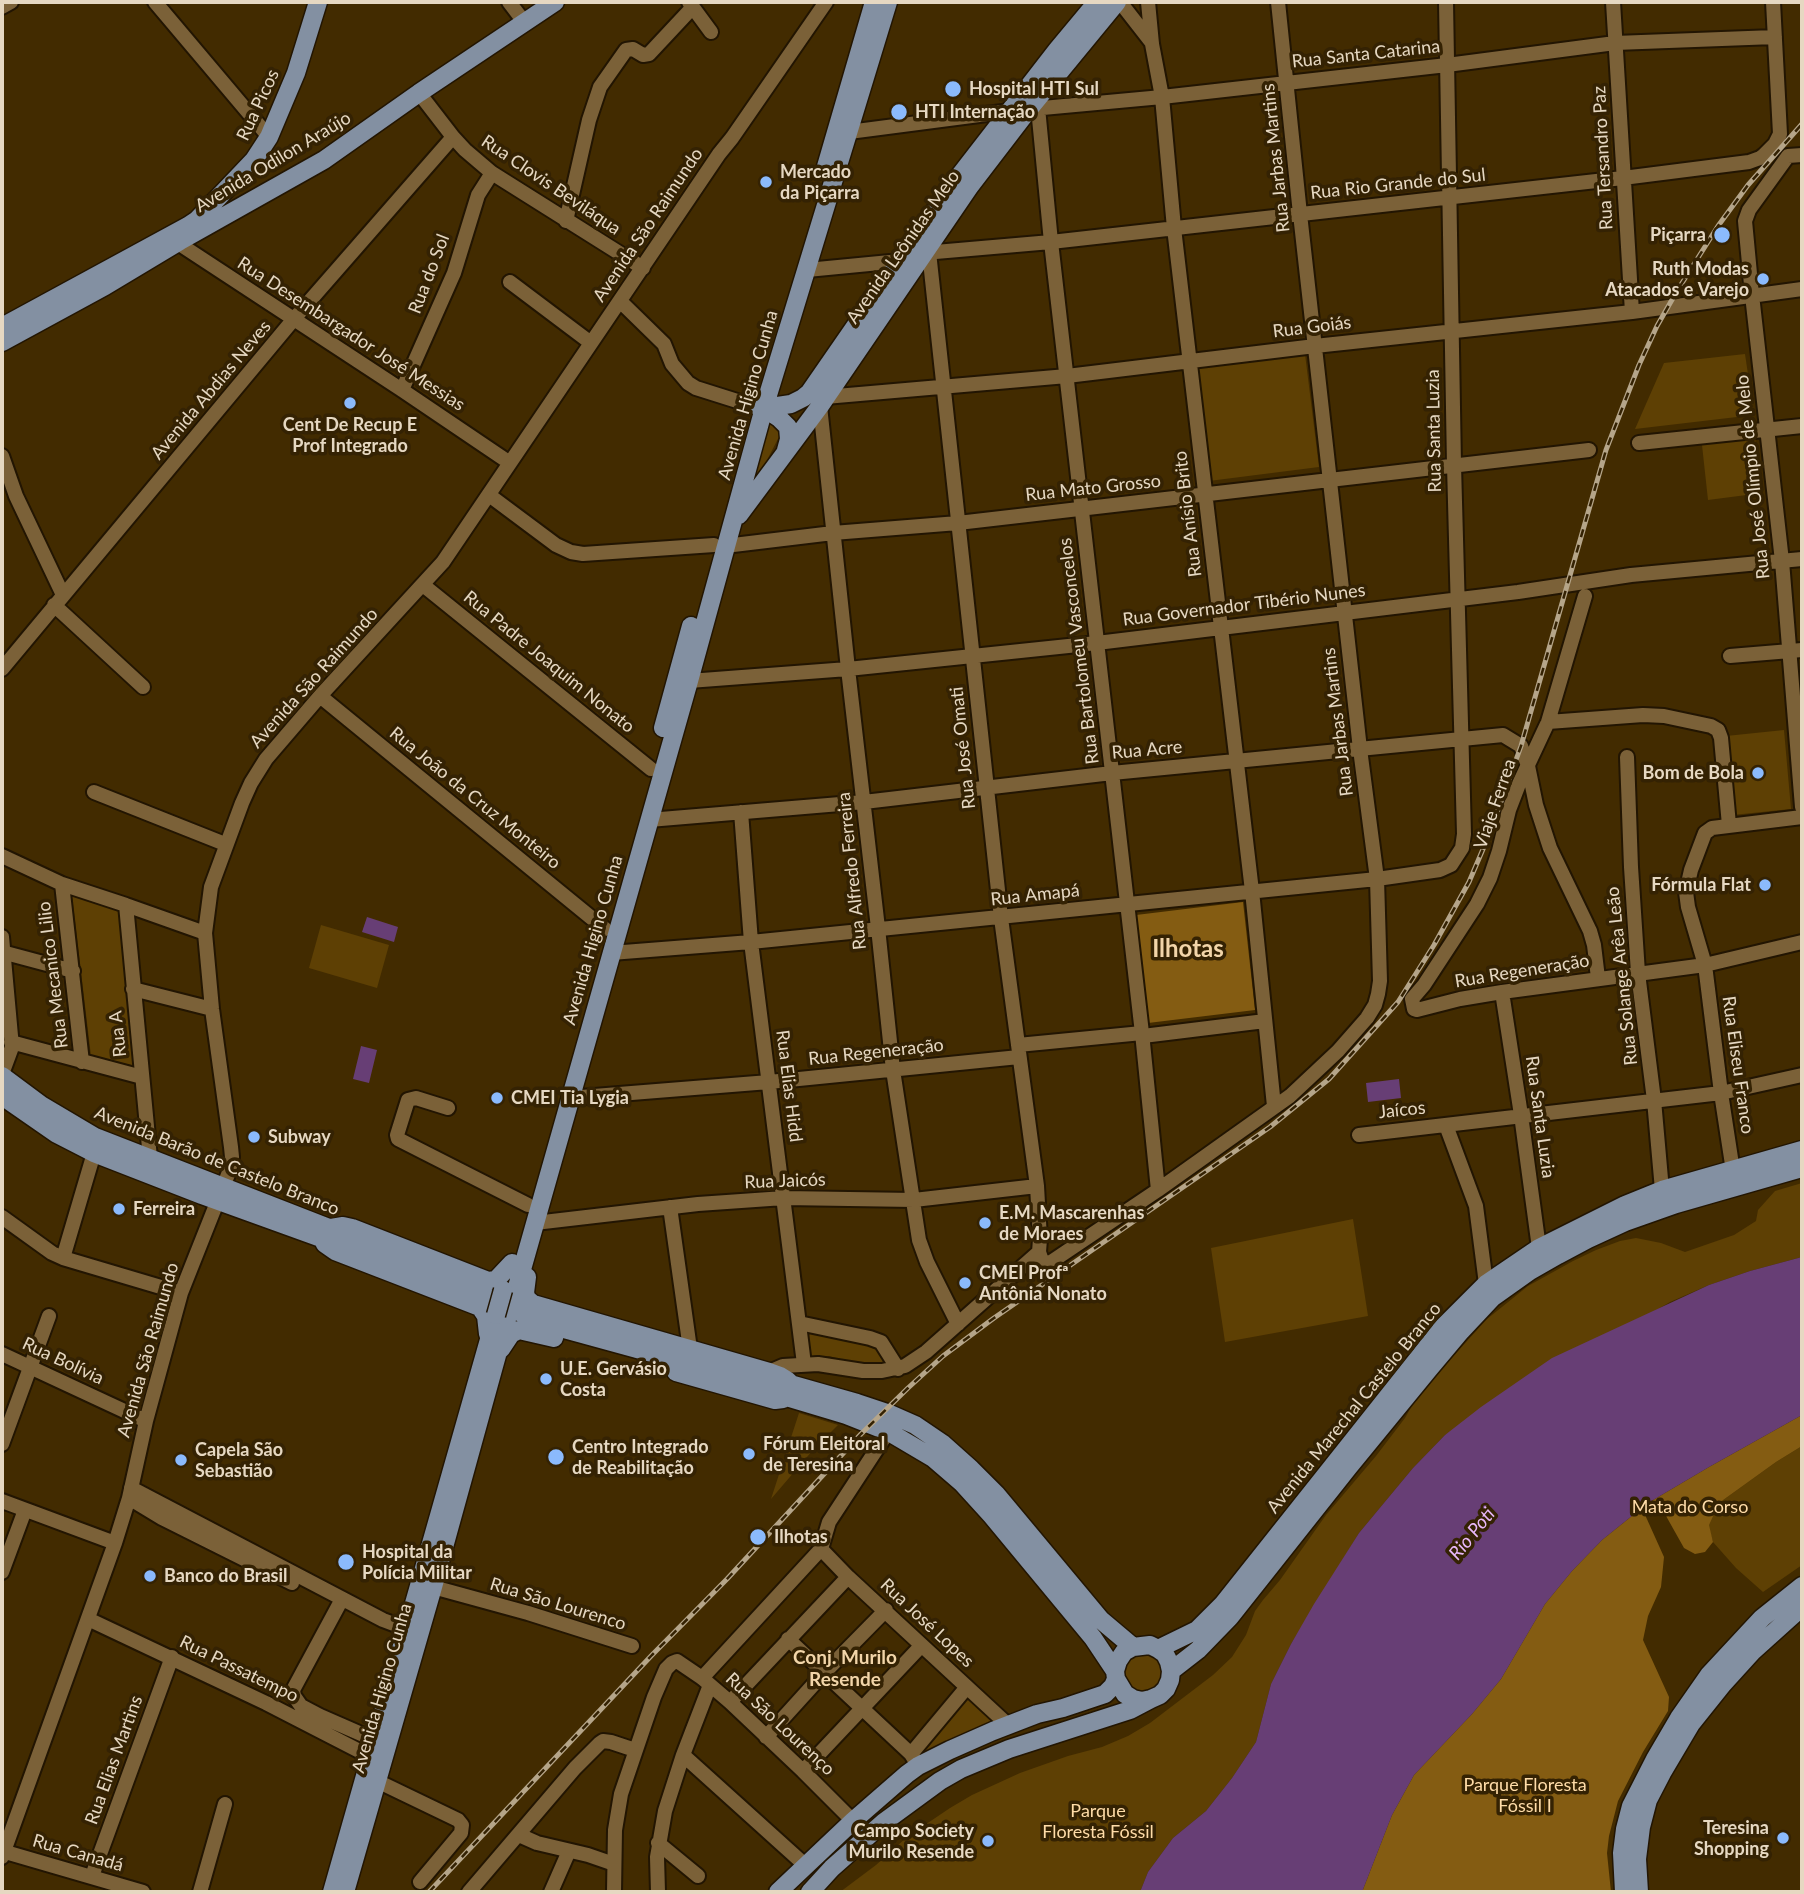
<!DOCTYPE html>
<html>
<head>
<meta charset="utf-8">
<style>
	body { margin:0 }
	#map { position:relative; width:1804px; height:1894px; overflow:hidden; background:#422b00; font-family:Lato,sans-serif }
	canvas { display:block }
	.frame { position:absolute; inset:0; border:4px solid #e6d8c2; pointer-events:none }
</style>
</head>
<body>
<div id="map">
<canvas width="1804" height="1894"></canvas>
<div class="frame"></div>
</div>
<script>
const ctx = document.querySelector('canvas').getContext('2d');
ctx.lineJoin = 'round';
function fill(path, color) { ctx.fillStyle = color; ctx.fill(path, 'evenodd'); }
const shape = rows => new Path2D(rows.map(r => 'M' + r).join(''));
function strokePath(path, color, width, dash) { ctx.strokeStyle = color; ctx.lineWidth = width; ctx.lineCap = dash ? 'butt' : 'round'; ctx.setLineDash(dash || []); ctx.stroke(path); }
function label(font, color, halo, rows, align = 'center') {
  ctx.font = font + ' Lato,sans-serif'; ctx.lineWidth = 7; ctx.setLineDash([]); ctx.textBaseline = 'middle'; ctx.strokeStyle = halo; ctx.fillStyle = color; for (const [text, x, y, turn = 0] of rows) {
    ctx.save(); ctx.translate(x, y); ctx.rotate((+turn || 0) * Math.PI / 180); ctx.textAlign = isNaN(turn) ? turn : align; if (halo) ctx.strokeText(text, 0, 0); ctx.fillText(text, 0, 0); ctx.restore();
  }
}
const green = shape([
	[1305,354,1319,467,1209,481,1196,368],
	[1745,354,1754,415,1635,429,1664,363],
	[767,418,773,420,781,433,751,491],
	[1755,438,1762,493,1708,500,1702,445],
	[1784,730,1791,809,1733,815,1726,736],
	[72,896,118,908,135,1066,91,1056],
	[321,925,389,945,377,988,309,968],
	[1802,1183,1802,1257,1750,1271,1709,1285,1670,1302,1445,1435,1413,1468,1359,1533,1291,1644,1271,1684,1256,1742,1232,1778,1206,1811,1173,1838,1148,1872,1140,1892,840,1892,876,1865,907,1837,950,1808,972,1795,1020,1773,1068,1756,1102,1747,1128,1736,1150,1723,1213,1675,1232,1657,1246,1635,1255,1611,1263,1600,1280,1580,1326,1515,1376,1456,1405,1418,1418,1395,1487,1319,1528,1286,1573,1261,1596,1250,1620,1241,1636,1238,1661,1243,1685,1252,1734,1235,1756,1221,1758,1210,1775,1191],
	[1353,1219,1368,1316,1225,1342,1211,1248],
	[806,1330,871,1344,881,1350,888,1367,862,1365,829,1356,807,1359],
	[799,1413,838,1425,813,1450,771,1499],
	[1802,1446,1802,1565,1763,1592,1736,1568,1713,1542,1708,1525,1719,1503,1776,1462],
	[1149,1651,1164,1664,1162,1685,1145,1695,1126,1687,1122,1667,1129,1655],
	[969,1697,993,1720,925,1753,922,1749]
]);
const forest = shape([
	[1243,902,1255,1010,1148,1023,1136,915],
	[1802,1415,1802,1446,1776,1462,1719,1503,1709,1525,1713,1542,1705,1552,1695,1554,1684,1548,1661,1507,1648,1504,1646,1517,1664,1557,1661,1587,1648,1616,1643,1640,1669,1697,1668,1711,1643,1752,1618,1801,1609,1836,1607,1853,1611,1892,1362,1892,1392,1815,1414,1775,1472,1714,1501,1679,1545,1604,1572,1571,1602,1540,1648,1503,1709,1467]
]);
const water = shape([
	[367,917,398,927,394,942,362,932],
	[361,1046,377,1050,369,1083,353,1079],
	[1399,1079,1401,1098,1368,1102,1366,1083],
	[1802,1257,1802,1415,1709,1467,1648,1503,1602,1540,1572,1571,1545,1604,1501,1679,1472,1714,1414,1775,1392,1815,1362,1892,1140,1892,1148,1872,1173,1838,1206,1811,1232,1778,1256,1742,1271,1684,1291,1644,1314,1604,1359,1533,1413,1468,1445,1435,1481,1407,1552,1358,1709,1285,1750,1271]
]);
const minor = shape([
	[155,2,269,137],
	[509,2,525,23],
	[689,2,711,32],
	[1120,2,1152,43],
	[1148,2,1152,44,1162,97,1174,228,1252,891,1274,1106],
	[1613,2,1632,312],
	[2,7,11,2],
	[419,93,453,137,465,150,492,173,643,268],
	[1038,108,1051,242,1142,1033,1158,1190],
	[841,130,849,132,1010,111,1162,97,1447,65,1615,43,1775,37],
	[1802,155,1788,156,1749,210,1745,221,1752,295,1782,561,1802,807],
	[566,221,589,120,600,87,626,50,633,49,643,55,649,54,692,8],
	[175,234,184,247,402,390,510,463],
	[924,253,1051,242,1623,178,1749,162,1760,158,1764,155,1775,144,1780,134,1773,2],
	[807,270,890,262,897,264,904,270],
	[510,282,591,343],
	[620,301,664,344,672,364,688,383,696,388,753,406],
	[402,390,454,273,478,195,492,173],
	[825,397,1067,376,1315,346,1632,312,1802,289],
	[820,406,848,669,878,928,893,1070,919,1240,927,1262,958,1324],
	[1639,443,1802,426],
	[2,456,16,496,63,595],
	[489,495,556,545,571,552,583,554,714,545],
	[725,546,833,533,958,523,1589,450],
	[423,585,651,769],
	[1585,596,1548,722,1519,784,1509,810,1499,851,1490,878,1477,904,1424,985,1412,999,1414,1009,1417,1010,1460,999,1502,992,1705,965,1802,942],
	[54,605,143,687],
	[1730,656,1802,650],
	[2,669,293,320,453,137],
	[682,675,689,681,848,669,1097,643,1518,592,1631,575,1802,559],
	[320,696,605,929],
	[1548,722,1643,715,1664,716,1711,726,1718,730,1721,738,1729,825],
	[1627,757,1631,867,1638,973,1654,1100,1662,1190],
	[94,792,225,844],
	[741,812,751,942,804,1364],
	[649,820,864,802,1112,773,1503,735,1521,746,1528,766,1536,805,1550,848,1590,931,1594,945,1598,978],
	[2,856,62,884,126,905,205,933],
	[62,884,82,1062],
	[126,905,150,1158],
	[2,937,12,1047,2,1074],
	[2,952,73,971],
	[611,953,751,942,1377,879,1440,870,1451,865,1462,848,1464,834,1454,465,1446,2],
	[133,989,212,1009],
	[1502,992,1521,1115,1539,1248],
	[1143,1036,1265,1021],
	[11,1042,142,1077],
	[1018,1045,1142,1033],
	[569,1098,769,1082,1019,1057],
	[448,1108,416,1098,408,1100,397,1135,398,1139,528,1205],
	[1449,1125,1447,1128,1476,1206,1486,1284],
	[1359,1135,1721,1093,1802,1075],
	[1733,1171,1721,1093,1705,965,1688,907,1686,892,1691,870,1705,833,1712,828,1802,817],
	[670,1207,690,1349],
	[2,1217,52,1253,63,1258,181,1293],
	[535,1223,698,1204,784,1198,914,1200,1037,1186],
	[1039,1252,1042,1261,1045,1263,1051,1262,1158,1190,1290,1096,1338,1051,1367,1018,1375,1005,1378,994,1380,981,1377,879,1360,749,1300,214,1278,2],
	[63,1258,94,1153],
	[799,1323,870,1338,881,1342,898,1369],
	[2,1354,146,1421],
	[769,1372,783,1366,818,1364,863,1371,882,1371,905,1366,926,1352,1039,1252,1040,1239,1037,1186,1001,918,929,252],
	[2,1444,49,1316],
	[131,1488,383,1620,407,1629],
	[129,1498,162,1518,292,1583],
	[2,1501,115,1543],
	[821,1549,848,1577,1008,1725],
	[2,1572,25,1510],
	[433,1587,528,1613,632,1646],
	[342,1599,293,1690,294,1696,301,1706,320,1716,375,1740],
	[88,1619,266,1703,371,1757],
	[788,1639,911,1754],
	[702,1678,821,1549,829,1522,884,1438],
	[730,1702,848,1577],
	[766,1737,824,1673,886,1610],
	[683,1755,805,1865],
	[916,1762,911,1754,967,1687],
	[803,1771,921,1646],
	[377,1781,458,1820,462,1825,461,1833,420,1882],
	[519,1835,537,1843,588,1855,614,1864],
	[658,1843,698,1876],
	[2,1851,143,1892],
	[2,1857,115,1543,129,1498,146,1421,181,1293,229,1172,232,1157,231,1147,212,1009,205,933,211,887,242,803,251,783,266,759,320,696,443,562,719,154,732,138,826,2],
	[92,1876,172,1657],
	[200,1892,225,1804],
	[469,1892,575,1768,600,1743,603,1741,611,1742,635,1750],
	[551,1892,569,1851],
	[614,1892,615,1830,621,1794,654,1697,666,1669,672,1663,677,1661,702,1678,730,1702,803,1771,853,1821],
	[658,1892,657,1857,665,1811,683,1755,710,1685]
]);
const major = shape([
	[825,170,874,2],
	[2,327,188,226,197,220,254,160,269,137,296,73,318,2],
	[2,342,105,286,180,241,324,160,419,93,555,2],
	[757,406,764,408,791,404,803,398,809,393,957,179,1057,50,1097,2],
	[764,408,779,418,788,427,789,439,786,450],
	[739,515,820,406,970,186,1029,109,1117,2],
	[663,728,691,626],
	[2,1076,41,1105,95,1137,339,1232,346,1241],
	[2,1096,57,1134,94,1153,202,1195,335,1243,346,1241],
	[331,1228,343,1226,352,1228,488,1281,496,1280,512,1263],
	[346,1241,488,1298,546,1324,765,1384,790,1384,857,1403,890,1414,915,1425,943,1444,971,1469,996,1494,1101,1620,1133,1647],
	[324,1242,325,1244,335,1251,480,1307,486,1316,488,1334],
	[527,1277,525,1293,527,1299,533,1304,769,1372,780,1376,788,1381],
	[515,1294,689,681,764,408,888,2],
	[501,1349,511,1334,519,1330,554,1338],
	[676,1372,775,1400,783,1399],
	[765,1384,786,1397,846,1415,889,1432,933,1458,962,1483,992,1516,1093,1638,1115,1671],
	[1158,1649,1197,1630,1223,1604,1443,1327,1486,1284,1539,1248,1625,1205,1662,1190,1802,1150],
	[1171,1671,1198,1650,1230,1617,1348,1468,1429,1369,1461,1331,1492,1298,1530,1271,1558,1255,1588,1239,1625,1222,1676,1204,1802,1168],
	[332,1892,496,1315],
	[345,1892,433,1587,507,1319],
	[778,1892,853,1821,907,1774,918,1766,950,1750,993,1731,1037,1714,1063,1708,1105,1694,1113,1686,1116,1679],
	[810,1892,832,1868,884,1822,940,1781,961,1769,1009,1749,1130,1710,1151,1699,1160,1695,1166,1689,1170,1680,1171,1671,1169,1662,1165,1654,1158,1649,1150,1645,1133,1647,1124,1652,1118,1661,1115,1671,1116,1679,1125,1694,1133,1699,1142,1701,1151,1699],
	[1624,1892,1622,1853,1625,1829,1631,1806,1655,1759,1679,1718,1709,1675,1762,1618,1802,1586],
	[1639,1892,1637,1859,1641,1827,1648,1800,1662,1773,1691,1724,1723,1684,1753,1651,1802,1607]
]);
const rail = shape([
	[429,1892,652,1655,727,1579,861,1434,908,1388,943,1356,994,1318,1270,1127,1329,1079,1398,1002,1434,945,1469,882,1489,835,1521,746,1606,450,1639,365,1657,326,1677,291,1718,226,1748,185,1802,124]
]);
const majorBridge = shape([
	[496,1315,503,1290]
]);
const markers = [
	[953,89,9,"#8bbafc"],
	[899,112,9,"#8bbafc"],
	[766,182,7,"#8bbafc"],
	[1722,235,9,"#8bbafc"],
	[1763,279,7,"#8bbafc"],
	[350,403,7,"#8bbafc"],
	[1758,773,7,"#8bbafc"],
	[1765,885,7,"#8bbafc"],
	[497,1098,7,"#8bbafc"],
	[254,1137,7,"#8bbafc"],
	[119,1209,7,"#8bbafc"],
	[985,1223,7,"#8bbafc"],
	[965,1283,7,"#8bbafc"],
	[546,1379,7,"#8bbafc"],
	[749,1454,7,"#8bbafc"],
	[556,1457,9,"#8bbafc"],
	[181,1460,7,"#8bbafc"],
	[758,1537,9,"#8bbafc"],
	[346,1562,9,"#8bbafc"],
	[150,1576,7,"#8bbafc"],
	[1783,1838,7,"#8bbafc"],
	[988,1841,7,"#8bbafc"]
];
const streetNames = [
	["Rua Santa Catarina",1366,54,-6],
	["Rua Picos",258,105,-65],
	["Rua Jarbas Martins",1276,158,-96],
	["Rua Tersandro Paz",1603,158,-93],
	["Avenida Odilon Araújo",273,162,-31],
	["Rua Rio Grande do Sul",1398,184,-6],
	["Rua Clovis Beviláqua",551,185,34],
	["Avenida São Raimundo",648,225,-56],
	["Avenida Leônidas Melo",903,247,-55],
	["Rua do Sol",429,274,-69],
	["Rua Goiás",1312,327,-7],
	["Rua Desembargador José Messias",351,334,33],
	["Avenida Abdias Neves",211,390,-50],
	["Avenida Higino Cunha",748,395,-74],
	["Rua Santa Luzia",1434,431,-91],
	["Rua José Olímpio de Melo",1753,477,-96],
	["Rua Mato Grosso",1093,488,-6],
	["Rua Anísio Brito",1188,514,-97],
	["Rua Governador Tibério Nunes",1244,605,-7],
	["Rua Bartolomeu Vasconcelos",1079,651,-97],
	["Rua Padre Joaquim Nonato",549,662,39],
	["Avenida São Raimundo",314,678,-48],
	["Rua Jarbas Martins",1338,722,-97],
	["Rua José Omati",963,748,-96],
	["Rua Acre",1147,750,-5],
	["Rua João da Cruz Monteiro",475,798,39],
	["Viaje Ferrea",1495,804,-71],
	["Rua Alfredo Ferreira",852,871,-96],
	["Rua Amapá",1035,895,-6],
	["Avenida Higino Cunha",593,940,-74],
	["Rua Regeneração",1522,971,-9],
	["Rua Mecanico Lilio",53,975,-97],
	["Rua Solange Arêa Leão",1622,976,-96],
	["Rua A",118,1034,-96],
	["Rua Regeneração",876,1052,-6],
	["Rua Eliseu Franco",1738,1065,82],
	["Rua Elias Hidd",789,1086,83],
	["Jaícos",1402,1110,-6],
	["Rua Santa Luzia",1540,1117,82],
	["Avenida Barão de Castelo Branco",217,1161,22],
	["Rua Jaicós",785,1181,-2],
	["Avenida São Raimundo",148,1350,-74],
	["Rua Bolívia",63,1361,25],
	["Avenida Marechal Castelo Branco",1354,1408,-51],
	["Rua São Lourenco",558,1604,17],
	["Rua José Lopes",927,1623,43],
	["Rua Passatempo",239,1669,26],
	["Avenida Higino Cunha",382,1688,-74],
	["Rua São Lourenço",780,1724,43],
	["Rua Elias Martins",114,1760,-70],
	["Rua Canadá",78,1853,16]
];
const poiNames = [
	["Hospital HTI Sul",969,89],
	["HTI Internação",915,112],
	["Mercado",780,172],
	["da Piçarra",780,193],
	["Piçarra",1706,235,"right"],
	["Ruth Modas",1749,269,"right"],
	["Atacados e Varejo",1749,290,"right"],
	["Cent De Recup E",350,425,"center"],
	["Prof Integrado",350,446,"center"],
	["Bom de Bola",1744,773,"right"],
	["Fórmula Flat",1751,885,"right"],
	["CMEI Tia Lygia",511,1098],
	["Subway",268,1137],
	["Ferreira",133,1209],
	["E.M. Mascarenhas",999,1213],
	["de Moraes",999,1234],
	["CMEI Profª",979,1273],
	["Antônia Nonato",979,1294],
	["U.E. Gervásio",560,1369],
	["Costa",560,1390],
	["Fórum Eleitoral",763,1444],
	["de Teresina",763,1465],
	["Centro Integrado",572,1447],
	["de Reabilitação",572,1468],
	["Capela São",195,1450],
	["Sebastião",195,1471],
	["Ilhotas",774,1537],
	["Hospital da",362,1552],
	["Polícia Militar",362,1573],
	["Banco do Brasil",164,1576],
	["Teresina",1769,1828,"right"],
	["Shopping",1769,1849,"right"],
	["Campo Society",974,1831,"right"],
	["Murilo Resende",974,1852,"right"]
];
const parkNames = [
	["Mata do Corso",1690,1507],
	["Parque Floresta",1525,1785],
	["Fóssil I",1525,1806],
	["Parque",1098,1811],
	["Floresta Fóssil",1098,1832]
];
const waterNames = [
	["Rio Poti",1472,1534,-51]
];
const neighbourhoodNames = [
	["Conj. Murilo",845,1658],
	["Resende",845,1680]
];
const districtNames = [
	["Ilhotas",1188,949]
];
fill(green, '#5e4004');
fill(forest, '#845c12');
fill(water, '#673e75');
strokePath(minor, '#221502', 18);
strokePath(major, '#221502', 21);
strokePath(minor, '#7b6138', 14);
strokePath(major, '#8390a2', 18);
strokePath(rail, '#b5a589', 5);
strokePath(rail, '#342203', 2.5, [8]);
strokePath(majorBridge, '#221502', 21, []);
strokePath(majorBridge, '#8390a2', 18);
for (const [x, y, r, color] of markers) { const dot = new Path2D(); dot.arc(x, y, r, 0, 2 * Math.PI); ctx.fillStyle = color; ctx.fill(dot); strokePath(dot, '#342203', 2.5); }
label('18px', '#e6d8c2', '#342203', streetNames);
label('bold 18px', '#e6d8c2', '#342203', poiNames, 'left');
label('18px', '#ffdca8', '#342203', parkNames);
label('italic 19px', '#e7b7f8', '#342203', waterNames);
label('bold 19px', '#f2d5a9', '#342203', neighbourhoodNames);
label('bold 24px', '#f2d5a9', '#342203', districtNames);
</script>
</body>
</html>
